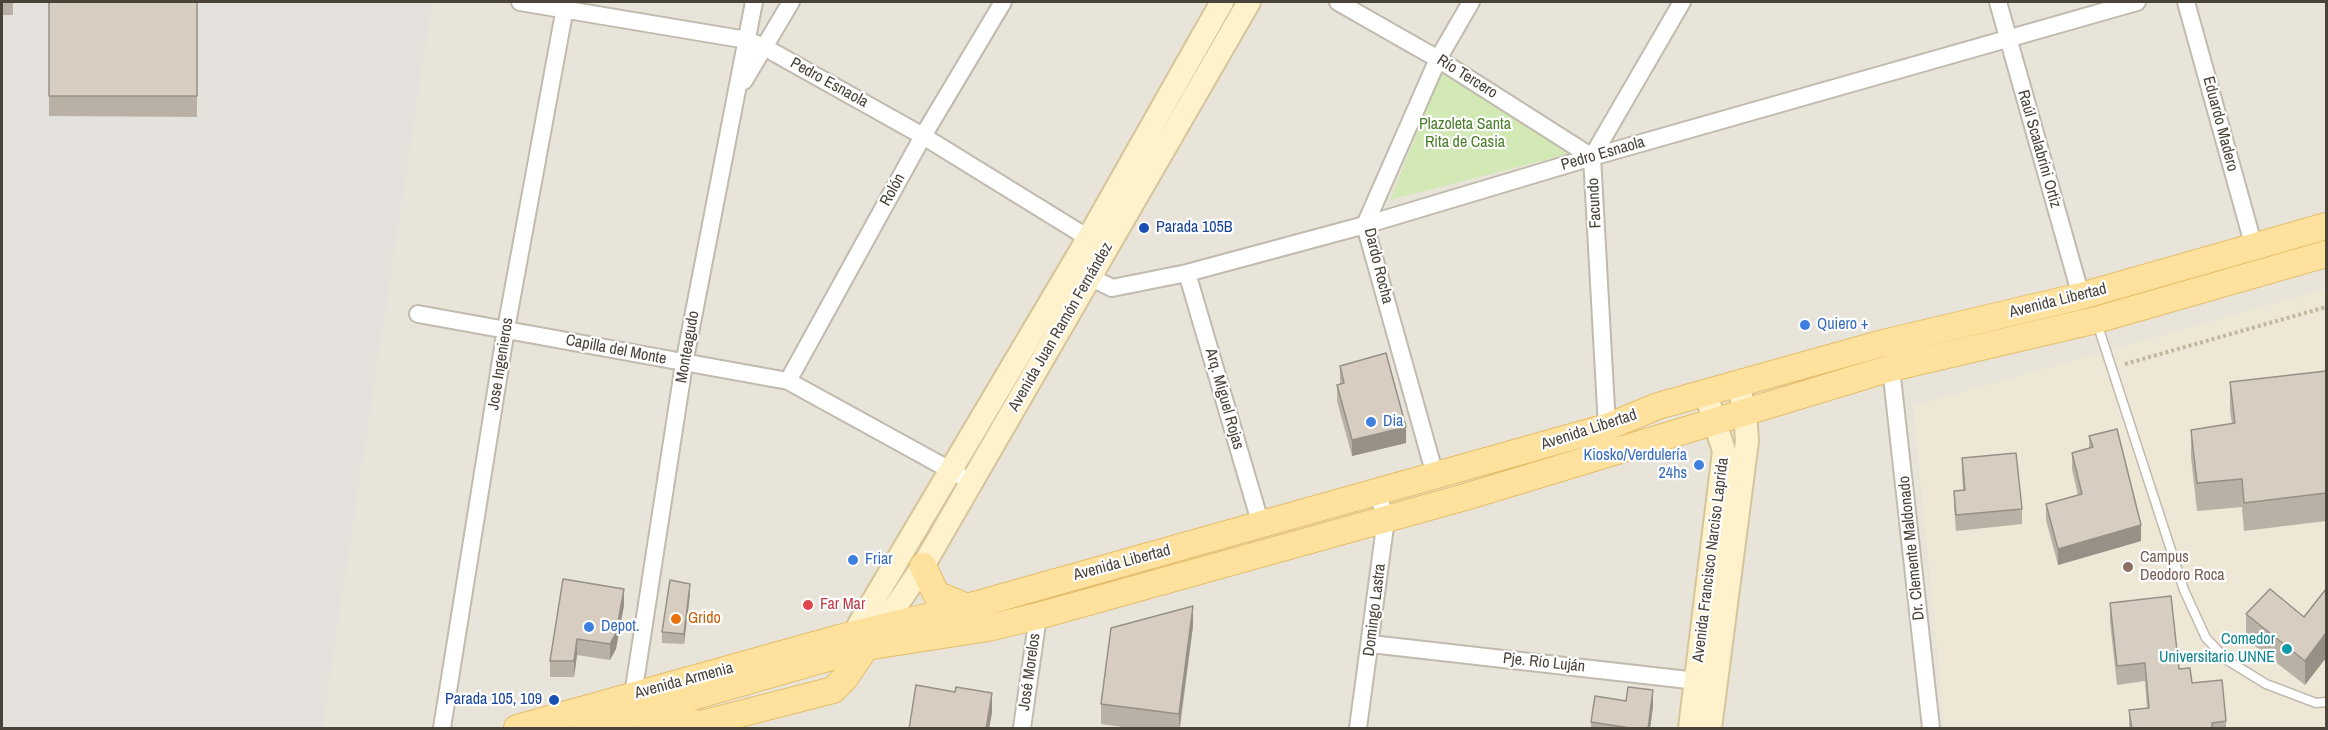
<!DOCTYPE html>
<html>
<head>
<meta charset="utf-8">
<style>
	body { margin:0 }
	#map { position:relative; width:2328px; height:730px; overflow:hidden; background:#f5f2eb; font-family:"Archivo Narrow",sans-serif }
	canvas { display:block }
	.frame { position:absolute; inset:0; border:3px solid #4a4339; pointer-events:none }
</style>
</head>
<body>
<div id="map">
<canvas width="2328" height="730"></canvas>
<div class="frame"></div>
</div>
<script>
const ctx = document.querySelector('canvas').getContext('2d');
ctx.lineJoin = 'round';
function fill(path, color) { ctx.fillStyle = color; ctx.fill(path, 'evenodd'); }
const shape = rows => new Path2D(rows.map(r => 'M' + r).join(''));
function strokePath(path, color, width, dash) { ctx.strokeStyle = color; ctx.lineWidth = width; ctx.lineCap = dash ? 'butt' : 'round'; ctx.setLineDash(dash || []); ctx.stroke(path); }
function label(font, color, halo, rows, align = 'center') {
  ctx.font = font + ' "Archivo Narrow",sans-serif'; ctx.lineWidth = 4.5; ctx.setLineDash([]); ctx.textBaseline = 'middle'; ctx.strokeStyle = halo; ctx.fillStyle = color; for (const [text, x, y, turn = 0] of rows) {
    ctx.save(); ctx.translate(x, y); ctx.rotate((+turn || 0) * Math.PI / 180); ctx.textAlign = isNaN(turn) ? turn : align; if (halo) ctx.strokeText(text, 0, 0); ctx.fillText(text, 0, 0); ctx.restore();
  }
}
const residential = shape([
	[2,2,2326,2,2326,728,2,728]
]);
const industrial = shape([
	[2,2,432,2,322,728,2,728]
]);
const education = shape([
	[2326,289,2326,728,1945,728,1913,406]
]);
const green = shape([
	[1443,68,1576,152,1390,200]
]);
const path = shape([
	[2125,364,2326,307]
]);
const lane = shape([
	[2097,323,2184,590,2206,638,2227,660,2266,684,2316,703,2326,702]
]);
const street = shape([
	[520,2,747,40,764,47,923,136,1098,244],
	[1338,2,1438,59,1592,157],
	[1998,2,2081,296],
	[2186,2,2254,247],
	[744,81,791,2],
	[1082,273,1112,288,1187,273,1365,225,1592,157,2137,2],
	[1187,273,1261,525],
	[418,314,788,381,959,475],
	[1891,368,1931,728],
	[788,381,923,136,1003,2],
	[1607,427,1592,157,1682,2],
	[1435,475,1365,225,1438,59,1471,2],
	[1371,644,1706,682],
	[633,695,684,364,754,2],
	[442,728,506,329,566,2],
	[1022,728,1038,616],
	[1358,728,1386,519,1377,492]
]);
const secondary = shape([
	[853,635,1089,237,1222,2],
	[876,636,923,566,1249,2],
	[1690,728,1724,451,1706,394],
	[1710,728,1747,441,1745,411,1738,385]
]);
const primary = shape([
	[923,566,936,594,967,607],
	[643,715,701,724,833,690,845,678,866,647],
	[517,728,839,638,967,607,1607,427,1658,406,1883,343,2081,296,2326,226],
	[584,728,866,647,988,628,1038,616,1465,497,1891,368,2096,320,2326,254]
]);
const wall = shape([
	[2,2,13,2,13,15,2,15],
	[49,2,197,2,197,117,49,116],
	[1340,366,1406,443,1352,456,1337,401,1337,385,1340,384],
	[2326,371,2326,521,2244,531,2242,507,2197,511,2191,457,2191,430,2232,424,2230,410,2230,382],
	[2089,436,2141,541,2058,565,2046,520,2046,504,2078,495,2072,469,2072,453,2089,448],
	[1962,458,2022,509,2022,524,1956,531,1954,507,1954,491,1963,490,1962,474],
	[563,579,624,605,616,649,610,660,577,655,574,677,550,677,550,661],
	[2326,589,2305,685,2246,639,2246,614,2304,617],
	[690,594,684,644,662,643,662,632],
	[2110,603,2179,669,2226,721,2226,729,2129,729,2129,710,2147,708,2145,681,2117,685,2110,622],
	[1193,626,1180,729,1136,729,1101,724,1101,704],
	[1653,706,1650,729,1591,729,1591,722]
]);
const shadedWall = shape([
	[1406,427,1406,443,1352,456,1352,440],
	[2141,525,2141,541,2058,565,2058,549],
	[690,584,690,594,684,644,684,634],
	[624,589,624,605,616,649,610,660,610,644],
	[1193,606,1193,626,1179,729,1179,714],
	[2326,633,2326,658,2305,685,2305,661],
	[577,639,577,655,574,677,574,661],
	[1653,690,1653,706,1650,729,1648,729],
	[992,693,992,713,989,729,986,729]
]);
const building = shape([
	[49,2,197,2,197,96,49,96,49,2],
	[1386,353,1406,427,1352,440,1337,385,1344,383,1340,366,1386,353],
	[2326,371,2326,493,2244,503,2242,479,2197,483,2191,430,2235,423,2230,382,2326,371],
	[2117,429,2141,525,2058,549,2046,504,2082,494,2072,453,2093,447,2089,436,2117,429],
	[2016,453,2022,509,1956,515,1954,491,1965,490,1962,458,2016,453],
	[563,579,624,589,616,633,610,644,577,639,574,661,550,661,563,579],
	[670,580,690,584,684,634,662,632,670,580],
	[2270,589,2304,617,2326,589,2326,633,2305,661,2246,614,2270,589],
	[2171,596,2179,669,2190,668,2192,683,2222,680,2226,721,2212,723,2212,729,2132,729,2129,710,2149,708,2145,663,2117,666,2110,603,2171,596],
	[1193,606,1179,714,1101,704,1111,628,1193,606],
	[916,685,955,692,956,687,992,693,986,729,909,729,916,685],
	[1628,687,1653,690,1648,729,1637,729,1591,722,1595,696,1626,701,1628,687]
]);
const markers = [
	[1144,228,6,"#1a4fb4"],
	[1805,325,6,"#3f7fe0"],
	[1371,422,6,"#3f7fe0"],
	[1699,465,6,"#3f7fe0"],
	[853,560,6,"#3f7fe0"],
	[2128,567,6,"#8d6e63"],
	[808,605,6,"#e0444e"],
	[676,619,6,"#e8710a"],
	[589,627,6,"#3f7fe0"],
	[2287,649,6,"#0f9aa8"],
	[554,700,6,"#1a4fb4"]
];
const streetNames = [
	["Río Tercero",1467,77,32],
	["Pedro Esnaola",829,83,29],
	["Eduardo Madero",2220,124,75],
	["Raúl Scalabrini Ortiz",2039,149,74],
	["Pedro Esnaola",1603,154,-16],
	["Rolón",893,190,-61],
	["Facundo",1595,203,-93],
	["Dardo Rocha",1378,266,76],
	["Avenida Libertad",2058,301,-14],
	["Avenida Juan Ramón Fernández",1061,327,-60],
	["Monteagudo",688,347,-80],
	["Capilla del Monte",616,350,11],
	["Jose Ingenieros",501,364,-81],
	["Arq. Miguel Rojas",1224,399,74],
	["Avenida Libertad",1589,430,-18],
	["Dr. Clemente Maldonado",1912,548,-96],
	["Avenida Francisco Narciso Laprida",1711,560,-83],
	["Avenida Libertad",1122,563,-15],
	["Domingo Lastra",1375,610,-83],
	["Pje. Río Luján",1544,663,6],
	["José Morelos",1030,672,-82],
	["Avenida Armenia",684,681,-15]
];
const parkNames = [
	["Plazoleta Santa",1465,125],
	["Rita de Casia",1465,143]
];
const transitNames = [
	["Parada 105B",1156,228],
	["Parada 105, 109",542,700,"right"]
];
const shopNames = [
	["Quiero +",1817,325],
	["Dia",1383,422],
	["Kiosko/Verdulería",1687,456,"right"],
	["24hs",1687,474,"right"],
	["Friar",865,560],
	["Depot.",601,627]
];
const educationNames = [
	["Campus",2140,558],
	["Deodoro Roca",2140,576]
];
const healthNames = [
	["Far Mar",820,605]
];
const foodNames = [
	["Grido",688,619]
];
const cultureNames = [
	["Comedor",2275,640],
	["Universitario UNNE",2275,658]
];
fill(residential, '#e9e4d9');
fill(industrial, '#e5e1dc');
fill(education, '#eee7d5');
fill(green, '#d2e9b5');
strokePath(lane, '#c1baae', 11);
strokePath(street, '#c1baae', 20);
strokePath(secondary, '#d5c59b', 26);
strokePath(primary, '#e4be6b', 28);
strokePath(path, '#c3b69f', 4, [3, 3]);
strokePath(lane, '#fff', 8);
strokePath(street, '#fff', 16);
strokePath(secondary, '#fef2cc', 22);
strokePath(primary, '#fee19c', 26);
fill(wall, '#b9b1a6');
fill(shadedWall, '#969087');
fill(building, '#d7cec1');
strokePath(building, '#969087', 1.5);
for (const [x, y, r, color] of markers) { const dot = new Path2D(); dot.arc(x, y, r, 0, 2 * Math.PI); ctx.fillStyle = color; ctx.fill(dot); strokePath(dot, '#fff', 2); }
label('16px', '#4a4339', '#fff', streetNames);
label('16px', '#4b7d2b', '#fff', parkNames);
label('16px', '#164399', '#fff', transitNames, 'left');
label('16px', '#366cbe', '#fff', shopNames, 'left');
label('16px', '#785e54', '#fff', educationNames, 'left');
label('16px', '#be3a42', '#fff', healthNames, 'left');
label('16px', '#c56008', '#fff', foodNames, 'left');
label('16px', '#0d838f', '#fff', cultureNames, 'right');
</script>
</body>
</html>
